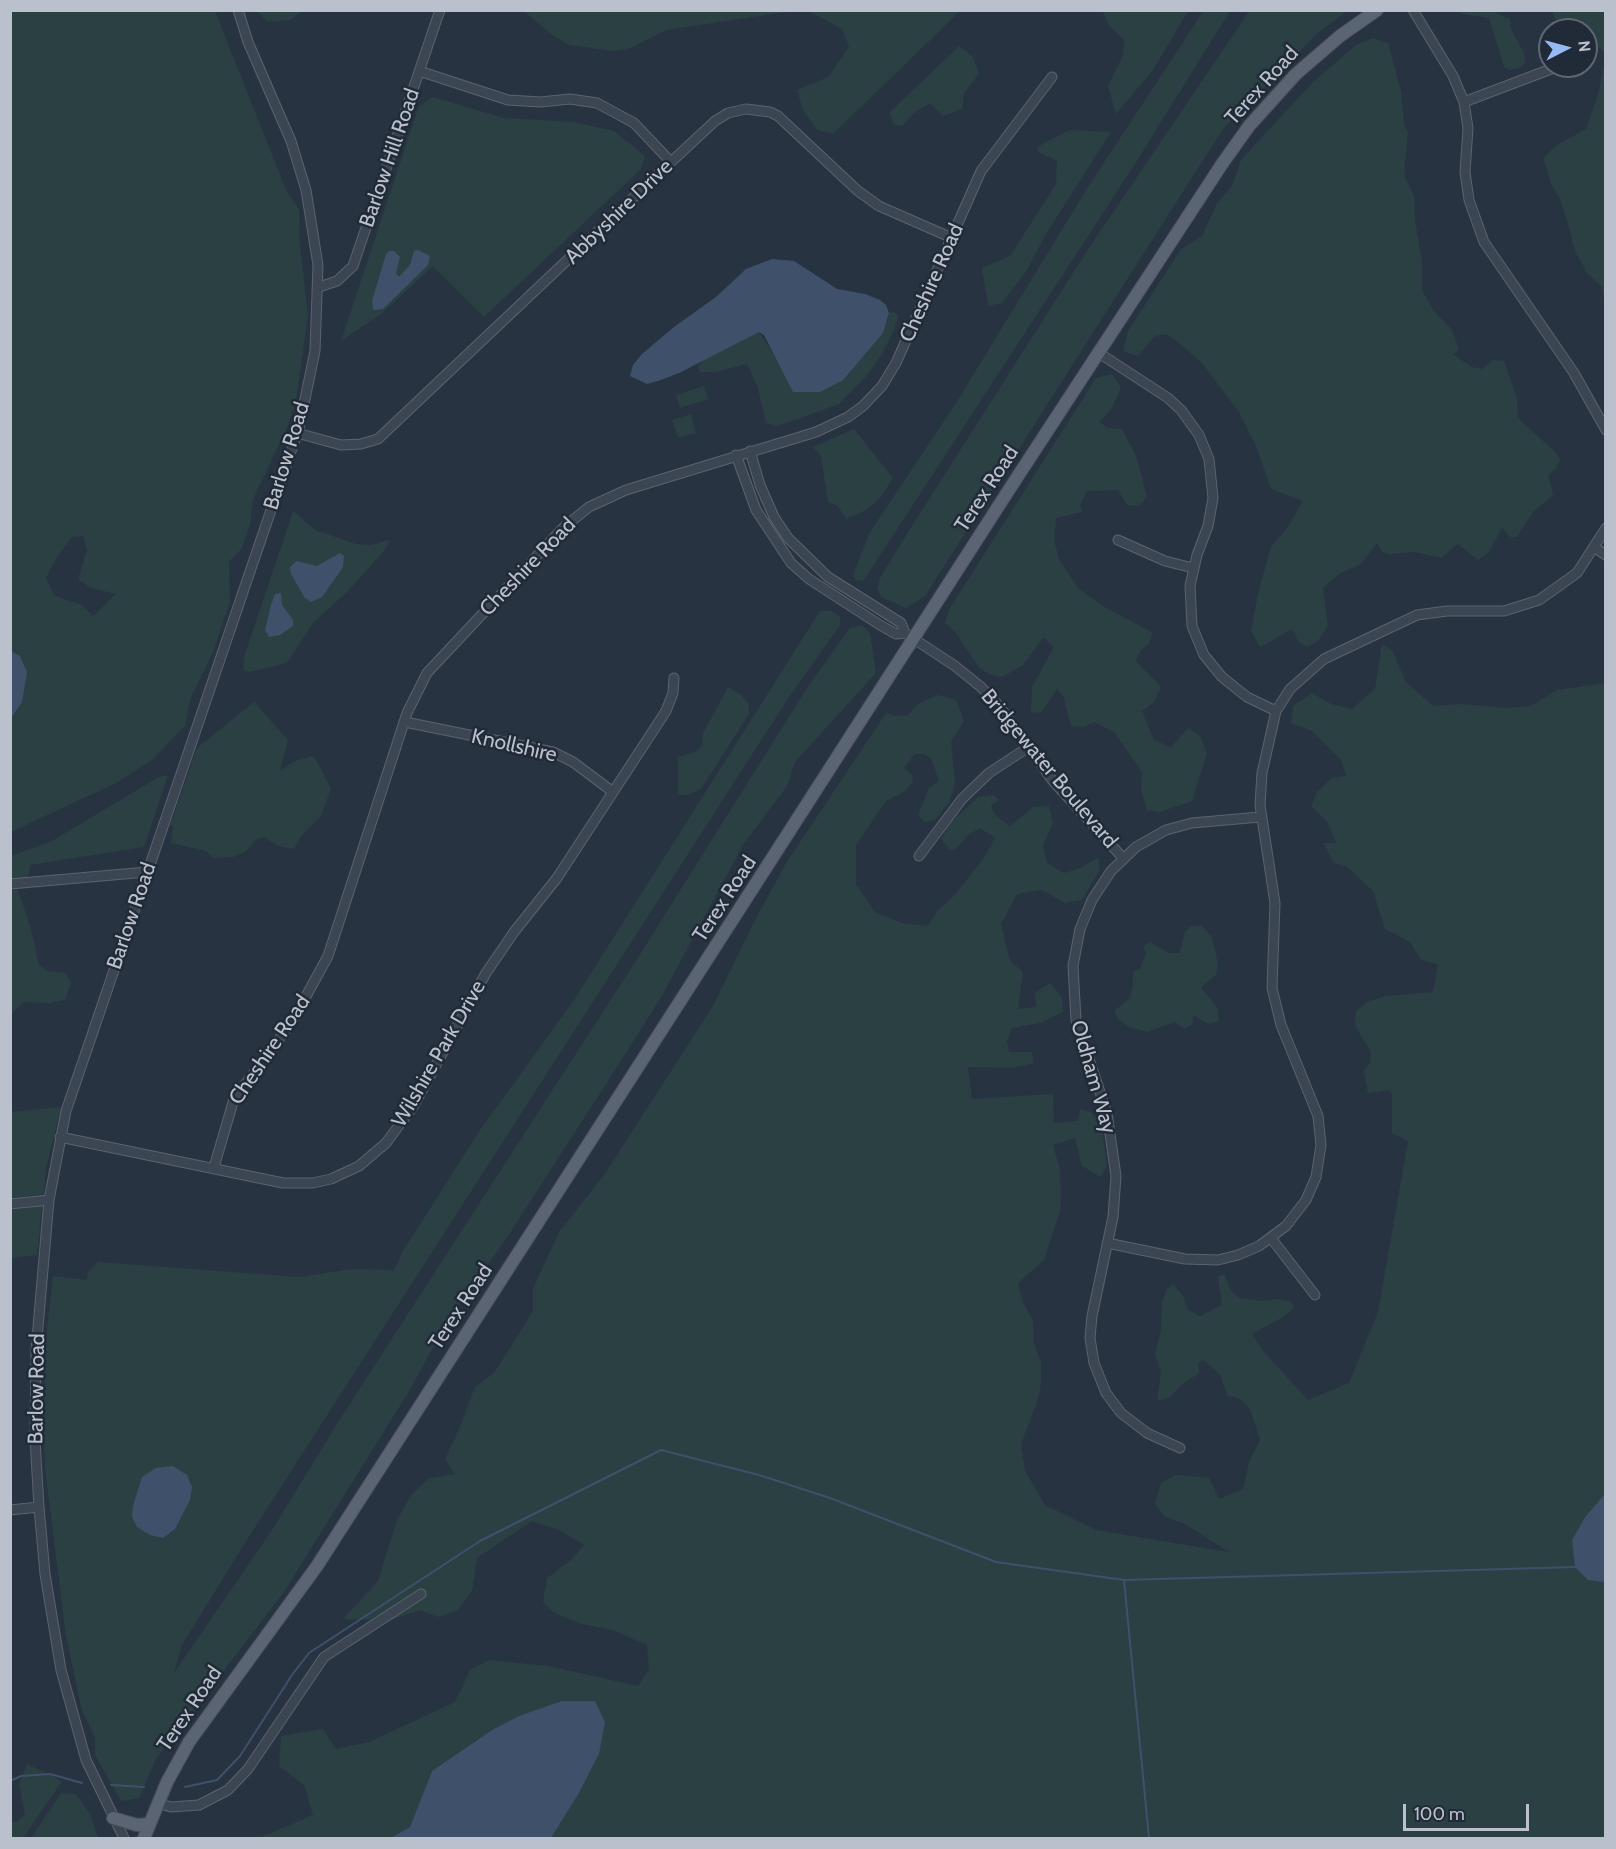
<!DOCTYPE html>
<html>
<head>
<meta charset="utf-8">
<style>
	body { margin:0 }
	#map { position:relative; width:1616px; height:1849px; overflow:hidden; background:#283342; font-family:Cabin,sans-serif }
	canvas { display:block }
	.frame { position:absolute; inset:0; border:12px solid #bac1cc; pointer-events:none }
	.north { position:absolute; left:1538px; top:18px; width:60px; height:60px; box-sizing:border-box; background:#212a37; border:2px solid #5e6673; border-radius:50%; rotate:84deg; font-size:16px; font-weight:700; line-height:24px; text-align:center; color:#bac1cc }
	.north::after { content:''; display:block; margin:auto; width:21px; height:27px; background:#96baf4; clip-path:polygon(50% 0,100% 100%,50% 72%,0 100%) }
	.scale { position:absolute; left:1403px; top:1804px; width:126px; height:27px; box-sizing:border-box; border:3px solid #bac1cc; border-top:0; padding-left:8px; font-size:18px; line-height:21px; white-space:nowrap; color:#bac1cc; -webkit-text-stroke:4px #212a37; paint-order:stroke }
</style>
</head>
<body>
<div id="map">
<canvas width="1616" height="1849"></canvas>
<div class="frame"></div>
<div class="north">N</div>
<div class="scale">100 m</div>
</div>
<script>
const ctx = document.querySelector('canvas').getContext('2d');
ctx.lineJoin = 'round';
function fill(path, color) { ctx.fillStyle = color; ctx.fill(path, 'evenodd'); }
const shape = rows => new Path2D(rows.map(r => 'M' + r).join(''));
function strokePath(path, color, width, dash) { ctx.strokeStyle = color; ctx.lineWidth = width; ctx.lineCap = dash ? 'butt' : 'round'; ctx.setLineDash(dash || []); ctx.stroke(path); }
function label(font, color, halo, rows, align = 'center') {
  ctx.font = font + ' Cabin,sans-serif'; ctx.lineWidth = 5; ctx.setLineDash([]); ctx.textBaseline = 'middle'; ctx.strokeStyle = halo; ctx.fillStyle = color; for (const [text, x, y, turn = 0] of rows) {
    ctx.save(); ctx.translate(x, y); ctx.rotate((+turn || 0) * Math.PI / 180); ctx.textAlign = isNaN(turn) ? turn : align; if (halo) ctx.strokeText(text, 0, 0); ctx.fillText(text, 0, 0); ctx.restore();
  }
}
const green = shape([
	[1204,10,1230,11,1133,167,864,580,856,581,853,575,870,532,956,403,1088,187],
	[1250,10,1347,11,1318,33,1223,129,925,596,906,608,881,597,877,588,881,576,915,521,1089,248],
	[11,11,215,11,286,190,299,209,300,245,308,316,296,400,287,428,253,499,250,525,242,548,229,561,230,601,213,652,191,697,185,726,152,760,116,783,11,832,11,718,22,702,20,656,10,651],
	[83,536,87,550,78,579,91,588,116,594,93,616,82,605,55,596,46,578,55,560,72,537],
	[257,11,302,11,290,20,268,22],
	[524,11,793,11,666,30,631,48,614,51,569,45,552,35],
	[808,11,960,11,833,134,817,130,803,110,797,90,828,77,849,47,842,29],
	[1103,11,1188,11,1153,70,1116,114,1108,86,1124,53,1124,40,1109,26],
	[1459,11,1497,11,1495,13,1510,19,1511,29,1524,53,1525,62,1520,68,1509,70,1504,67,1489,18,1463,14],
	[1552,11,1605,11,1605,53,1595,43,1586,43,1586,30,1560,30],
	[1373,38,1388,43,1401,91,1404,123,1408,132,1404,175,1414,196,1415,221,1422,261,1422,290,1434,311,1452,330,1459,349,1454,355,1472,367,1482,369,1493,360,1504,361,1517,398,1518,418,1555,452,1560,460,1556,469,1548,475,1553,495,1533,512,1517,537,1510,537,1502,528,1489,552,1478,560,1458,544,1441,558,1414,552,1389,554,1382,552,1377,543,1361,564,1339,574,1323,588,1328,626,1318,641,1307,647,1299,642,1292,629,1260,647,1251,631,1259,589,1271,547,1288,527,1303,501,1271,489,1256,446,1239,412,1201,362,1180,344,1166,334,1155,336,1138,356,1123,351,1128,331,1181,249,1202,236,1217,203,1232,186,1241,160,1313,82,1356,45],
	[959,46,973,57,979,74,964,93,962,109,943,116,930,103,914,113,902,126,893,124,890,112],
	[1605,61,1606,307,1605,307,1602,287,1587,273,1575,251,1568,224,1560,199,1551,184,1543,158,1557,145,1586,129,1598,95],
	[433,97,504,118,574,122,614,131,645,156,641,169,484,317,433,266,381,314,341,341,419,106],
	[1070,130,1111,132,1046,234,1027,270,1002,303,988,306,982,268,1010,256,1056,184,1057,161,1037,151,1037,147],
	[894,312,898,316,894,330,880,357,868,374,839,404,778,426,766,423,758,388,747,364,716,372,700,372,698,366,704,359,759,332,785,373,791,389,887,323,889,313],
	[1112,374,1121,387,1111,410,1099,422,1108,428,1122,429,1136,456,1147,496,1140,506,1127,505,1118,490,1087,491,1080,505,1082,512,1056,518,1054,540,1059,559,1078,588,1103,606,1153,633,1149,644,1141,650,1136,661,1161,687,1154,702,1142,711,1154,740,1171,747,1188,728,1200,736,1207,753,1192,801,1160,812,1147,810,1141,790,1142,772,1115,733,1095,722,1084,727,1071,726,1064,698,1057,689,1041,713,1031,712,1032,687,1054,647,1044,637,1022,666,1002,677,991,675,979,668,955,632,945,622,950,608,1096,378],
	[704,386,708,399,680,408,676,395],
	[691,414,696,433,678,438,672,420],
	[854,429,893,478,881,497,866,510,846,519,838,506,828,502,821,456,813,447],
	[293,511,315,530,356,544,371,545,390,540,384,551,348,591,313,623,287,663,249,672,243,670,244,657],
	[820,611,831,611,840,616,840,625,789,697,243,1546,182,1645,174,1673,272,1530,340,1419,639,956,807,688,850,628,862,625,870,633,876,673,795,762,787,786,743,845,663,994,626,1053,508,1236,443,1329,411,1388,284,1592,156,1759,139,1798,121,1801,95,1755,95,1737,82,1711,66,1636,45,1468,43,1420,46,1338,53,1276,87,1280,88,1272,98,1262,299,1277,352,1269,392,1270,393,1272,403,1251,480,1130,574,1000],
	[1382,644,1392,650,1406,682,1433,706,1461,704,1505,708,1531,706,1557,690,1605,683,1605,1838,551,1838,579,1793,599,1754,519,1716,492,1730,432,1771,410,1827,391,1838,259,1838,313,1815,304,1785,279,1766,281,1736,323,1729,336,1749,369,1742,455,1702,470,1670,489,1660,548,1666,638,1686,649,1669,647,1645,613,1630,581,1624,553,1612,543,1602,547,1578,572,1559,584,1545,561,1531,532,1521,477,1558,472,1591,458,1610,438,1617,420,1610,390,1620,343,1619,378,1581,397,1520,411,1495,429,1478,455,1474,445,1459,459,1429,475,1387,494,1373,533,1311,533,1289,559,1232,604,1175,713,1006,757,916,788,860,886,713,895,716,908,715,918,704,938,695,956,700,964,721,951,742,955,782,950,801,935,820,925,822,918,815,929,788,939,781,931,759,924,754,915,754,904,768,912,774,913,782,904,792,886,801,856,845,856,884,875,912,902,923,928,926,937,911,953,897,984,858,995,838,980,828,968,835,957,848,950,850,941,839,953,820,978,797,993,795,999,800,991,806,995,815,1010,826,1033,807,1049,806,1053,823,1043,845,1047,863,1064,873,1081,868,1098,857,1100,869,1082,900,1065,903,1042,890,1017,894,1001,924,1010,961,1023,972,1018,1009,1036,1007,1035,993,1050,983,1062,997,1063,1012,1040,1023,1012,1028,1007,1041,1009,1052,1032,1052,1034,1063,1012,1068,968,1067,972,1099,1053,1094,1054,1123,1078,1121,1080,1109,1091,1112,1102,1128,1104,1143,1107,1166,1101,1177,1082,1166,1075,1138,1053,1145,1060,1170,1061,1208,1044,1260,1018,1283,1022,1300,1033,1321,1034,1344,1041,1362,1041,1383,1038,1400,1021,1444,1025,1471,1045,1505,1096,1530,1229,1552,1185,1524,1164,1516,1155,1503,1161,1483,1177,1475,1209,1478,1219,1499,1243,1489,1249,1462,1260,1440,1250,1409,1239,1398,1228,1396,1220,1375,1204,1360,1198,1363,1199,1373,1181,1385,1169,1398,1157,1401,1161,1371,1155,1355,1161,1330,1162,1302,1167,1289,1173,1284,1183,1296,1188,1310,1200,1316,1222,1305,1218,1277,1224,1274,1231,1291,1240,1298,1263,1301,1279,1299,1291,1302,1294,1308,1283,1317,1252,1334,1264,1352,1308,1400,1349,1383,1378,1312,1408,1141,1392,1133,1392,1094,1388,1090,1368,1093,1364,1071,1370,1063,1371,1052,1355,1026,1356,1011,1369,1001,1386,996,1433,992,1438,964,1421,960,1410,942,1385,929,1373,891,1346,866,1334,863,1323,843,1336,843,1327,821,1311,806,1317,792,1332,778,1346,776,1341,760,1312,731,1291,723,1293,706,1312,693,1331,704,1352,709,1375,689],
	[728,687,740,694,749,704,749,714,701,789,688,795,678,795,678,757,695,752,702,746,703,733],
	[254,702,288,740,280,770,298,760,313,756,320,767,331,789,321,816,301,836,294,849,278,846,264,837,256,840,245,852,233,857,213,858,206,851,171,843,173,826,170,826,197,748],
	[168,775,144,847,30,865,29,874,25,880,11,881,10,856,50,842,159,777],
	[11,890,18,890,31,929,39,965,48,971,65,973,71,983,65,1000,49,1003,23,1002,11,1014],
	[1191,926,1202,926,1211,936,1214,945,1218,965,1216,975,1201,987,1218,1009,1219,1021,1208,1024,1194,1015,1192,1024,1185,1029,1175,1022,1147,1032,1129,1027,1119,1020,1114,1011,1129,999,1133,987,1133,971,1140,969,1146,953,1143,946,1150,942,1169,953,1180,953,1185,932],
	[61,1107,46,1169,44,1194,11,1198,11,1112],
	[42,1206,37,1255,11,1258,11,1210],
	[27,1764,62,1781,23,1838,11,1838,11,1822,16,1822,25,1815,19,1784],
	[61,1793,76,1794,90,1814,98,1838,31,1838]
]);
const water = shape([
	[418,250,430,256,428,265,383,309,373,310,372,301,386,254,389,251,394,251,400,257,396,273,399,277,410,265,414,251],
	[772,259,794,261,837,289,865,294,880,300,886,305,889,313,883,333,843,380,820,392,793,392,764,335,759,332,679,373,661,380,647,384,630,376,633,365,642,354,674,327,716,297,746,269],
	[340,553,344,556,343,567,322,597,311,602,305,598,291,574,290,567,297,561,317,566],
	[281,593,282,605,293,620,293,626,280,635,269,637,265,630,271,605,275,594],
	[11,651,20,656,27,672,22,702,11,718],
	[173,1466,187,1475,192,1487,190,1500,175,1529,163,1538,150,1535,137,1527,132,1517,133,1506,142,1477,156,1468],
	[1605,1494,1606,1582,1605,1582,1588,1580,1575,1567,1572,1540,1586,1516],
	[562,1701,595,1701,605,1722,599,1754,579,1793,551,1838,391,1838,410,1827,432,1771,492,1730,519,1716]
]);
const stream = shape([
	[1124,1580,1149,1838],
	[10,1781,21,1776,50,1774,82,1783],
	[111,1785,144,1787],
	[185,1787,217,1780,240,1756,292,1675,309,1653,480,1541,661,1450,759,1475,830,1498,996,1562,1124,1580,1575,1567]
]);
const minor = shape([
	[1413,10,1453,76,1464,102,1468,128,1465,172,1469,200,1484,242,1574,373,1606,430],
	[419,71,508,100,540,102,570,99,597,103,634,123,671,162],
	[1464,102,1559,66],
	[319,287,337,281,353,266,440,10],
	[1099,353,1168,398,1181,410,1199,435,1209,459,1213,498,1208,526,1197,555,1190,586,1192,626,1204,655,1222,677,1247,697,1276,711],
	[297,433,341,445,361,444,378,439,671,162,715,121,728,113,746,109,770,112,778,116,858,191,879,206,952,238],
	[750,451,760,485,774,517,788,538,828,577,901,623,905,633,955,666,981,687,1000,707,1053,781,1123,858],
	[736,455,756,510,791,563,809,579,880,625,896,634,905,633],
	[1118,540,1165,561,1193,568],
	[1595,548,1606,555],
	[405,722,553,752,573,762,613,792],
	[919,856,962,799,989,773,1027,748],
	[10,884,147,872],
	[60,1137,283,1183,313,1183,331,1179,359,1166,386,1143,414,1105,486,973,514,932,557,878,666,711,673,693,674,678],
	[214,1167,234,1099,292,1022,328,956,407,713,427,673,563,528,589,507,626,490,816,432,848,417,863,406,882,386,896,363,981,171,1052,77],
	[10,1204,49,1200],
	[1271,1238,1315,1295],
	[1107,1243,1185,1259,1218,1260,1238,1255,1259,1246,1286,1226,1306,1200,1316,1177,1321,1145,1318,1116,1281,1025,1272,988,1275,903,1260,805,1262,773,1276,711,1290,689,1324,659,1417,615,1447,611,1504,611,1539,600,1577,573,1606,528],
	[1180,1448,1147,1433,1121,1413,1106,1393,1094,1363,1090,1338,1092,1316,1113,1217,1116,1176,1107,1113,1076,1020,1073,966,1080,929,1092,900,1111,871,1136,847,1166,830,1192,823,1260,817],
	[10,1510,39,1507],
	[157,1803,171,1807,199,1805,228,1790,248,1769,324,1657,421,1594],
	[124,1838,86,1760,61,1670,45,1574,39,1507,35,1439,36,1350,49,1200,66,1111,299,428,315,351,318,265,306,190,291,141,248,42,238,10]
]);
const major = shape([
	[113,1818,137,1825,149,1824],
	[144,1838,167,1782,189,1742,317,1566,1014,482,1222,164,1249,126,1296,74,1340,36,1377,10]
]);
const streetNames = [
	["Terex Road",1262,86,-48],
	["Barlow Hill Road",390,158,-71],
	["Abbyshire Drive",619,212,-44],
	["Cheshire Road",932,283,-66],
	["Barlow Road",287,456,-73],
	["Terex Road",987,489,-57],
	["Cheshire Road",528,567,-46],
	["Knollshire",514,746,13],
	["Bridgewater Boulevard",1049,769,50],
	["Terex Road",725,899,-57],
	["Barlow Road",132,916,-71],
	["Cheshire Road",270,1050,-56],
	["Wilshire Park Drive",439,1054,-60],
	["Oldham Way",1093,1077,74],
	["Terex Road",461,1307,-57],
	["Barlow Road",37,1389,-89],
	["Terex Road",190,1709,-56]
];
fill(green, '#2a4043');
fill(water, '#3f516a');
strokePath(stream, '#3f516a', 2);
strokePath(minor, '#5b636f', 11);
strokePath(major, '#464e5b', 14);
strokePath(minor, '#3c4552', 9);
strokePath(major, '#5b6472', 12);
label('21px', '#bac1cc', '#212a37', streetNames);
</script>
</body>
</html>
